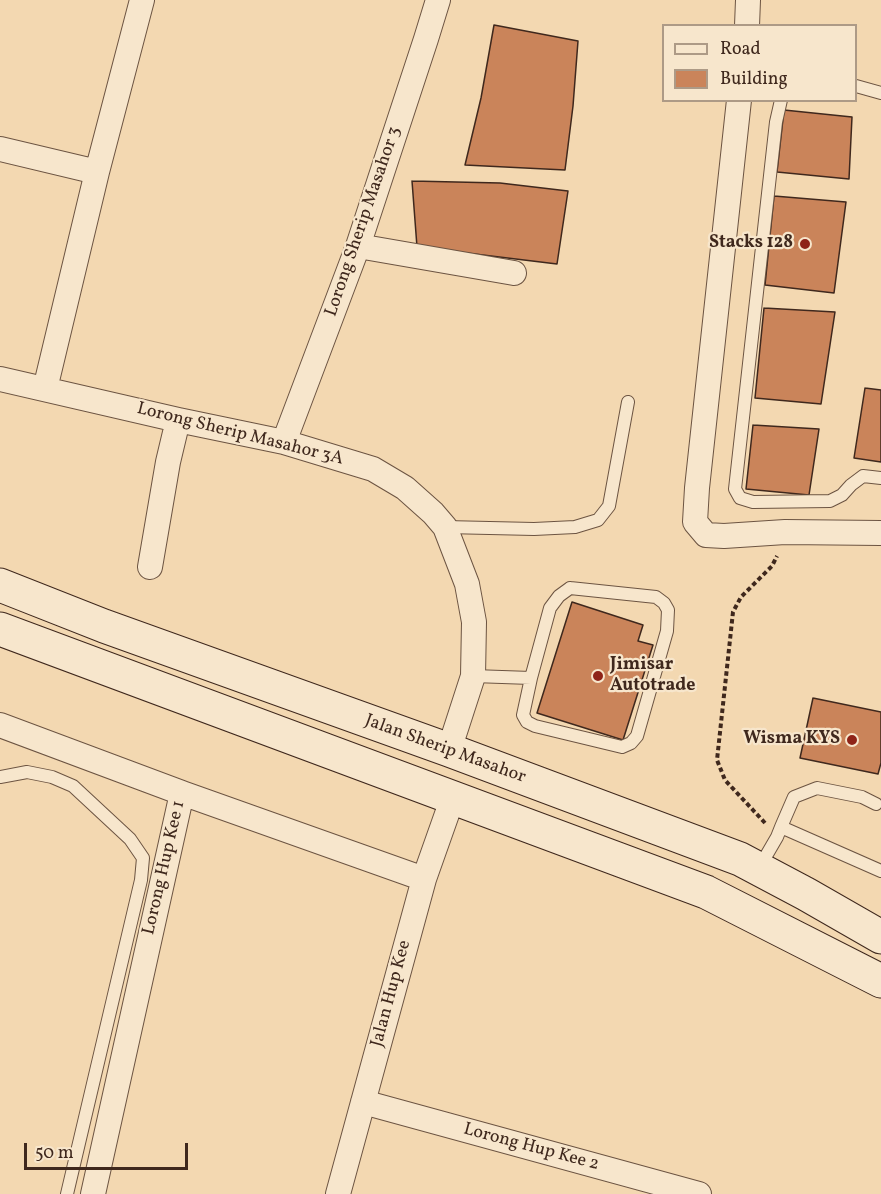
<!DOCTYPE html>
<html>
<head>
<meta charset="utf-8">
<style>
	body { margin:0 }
	#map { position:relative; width:881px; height:1194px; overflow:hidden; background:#f3d8b1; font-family:Vollkorn,serif }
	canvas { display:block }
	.legend { position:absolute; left:662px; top:24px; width:195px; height:78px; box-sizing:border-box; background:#f7e6cc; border:2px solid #ad9a86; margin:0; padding:8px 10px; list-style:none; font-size:18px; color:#3f281d }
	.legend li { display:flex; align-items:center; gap:12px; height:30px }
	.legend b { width:30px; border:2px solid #ad9a86 }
	.scale { position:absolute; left:24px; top:1143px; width:164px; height:27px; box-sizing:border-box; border:3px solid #3f281d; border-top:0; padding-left:8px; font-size:18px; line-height:21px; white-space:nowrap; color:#3f281d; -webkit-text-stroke:4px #f7e6cc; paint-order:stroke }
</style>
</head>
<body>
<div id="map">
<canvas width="881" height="1194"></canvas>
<ul class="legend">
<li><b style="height:8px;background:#f7e6cc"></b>Road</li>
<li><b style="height:16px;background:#ca845a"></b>Building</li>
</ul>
<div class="scale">50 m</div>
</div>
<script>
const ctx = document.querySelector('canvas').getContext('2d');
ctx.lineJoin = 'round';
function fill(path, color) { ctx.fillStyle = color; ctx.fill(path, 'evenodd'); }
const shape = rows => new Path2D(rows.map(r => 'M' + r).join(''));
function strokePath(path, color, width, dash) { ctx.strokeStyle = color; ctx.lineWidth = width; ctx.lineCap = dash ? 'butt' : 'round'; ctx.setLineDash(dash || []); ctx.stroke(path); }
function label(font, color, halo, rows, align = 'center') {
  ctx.font = font + ' Vollkorn,serif'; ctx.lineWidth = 4.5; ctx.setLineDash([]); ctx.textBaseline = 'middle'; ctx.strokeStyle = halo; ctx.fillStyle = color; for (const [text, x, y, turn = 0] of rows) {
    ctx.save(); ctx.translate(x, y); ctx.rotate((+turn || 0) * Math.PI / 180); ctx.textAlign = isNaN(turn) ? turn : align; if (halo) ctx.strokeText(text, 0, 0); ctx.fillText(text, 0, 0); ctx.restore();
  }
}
const building = shape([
	[494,25,578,41,573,106,565,170,465,165,481,98,494,25],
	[784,110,852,117,849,179,777,172,784,110],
	[412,181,500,183,568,191,557,264,417,247,412,181],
	[774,196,846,202,834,293,765,285,774,196],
	[764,308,835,312,821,404,755,398,764,308],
	[865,388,881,390,881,462,854,458,865,388],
	[753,425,819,429,809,495,746,489,753,425],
	[572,602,643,625,638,641,653,645,623,740,537,713,572,602],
	[813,698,881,712,881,763,878,774,800,758,813,698]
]);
const path = shape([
	[765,823,725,780,717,760,733,612,741,597,772,566,777,556]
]);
const service = shape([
	[856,86,881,93],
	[781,100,776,122,735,489,740,498,753,502,830,501,842,495,851,485,863,476,881,478],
	[445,527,534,529,575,527,598,520,609,506,628,402],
	[570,588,656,597,664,603,668,610,667,631,637,736,631,743,622,747,535,726,527,722,523,715,531,678,550,608,559,596,570,588],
	[473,676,531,678],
	[0,777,27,772,52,777,73,786,130,839,143,858,141,880,67,1194],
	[781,827,794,797,817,788,862,797,876,804],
	[759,868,777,837,781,827,881,871]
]);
const minor = shape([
	[747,26,748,0],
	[739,100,697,488,695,522,706,535,724,536,785,532,881,533],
	[0,149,97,172],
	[358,246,514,273],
	[0,379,178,420,284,442,373,469,405,488,433,513,445,527,467,584,474,622,473,676,449,750],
	[45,389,97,172,142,0],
	[284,442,358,246,426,39,438,0],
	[150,567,168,462,178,420],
	[0,725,182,793],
	[363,1102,699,1194],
	[93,1194,182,793,424,879],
	[338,1194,424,879,453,797]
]);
const secondary = shape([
	[0,585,104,626,449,750,740,859,806,894,881,937],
	[0,629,706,892,881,981]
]);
const markers = [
	[805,244,6,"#8f2418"],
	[598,676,6,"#8f2418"],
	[852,740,6,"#8f2418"]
];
const streetNames = [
	["Lorong Sherip Masahor 3",364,222,-71],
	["Lorong Sherip Masahor 3A",240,435,14],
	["Jalan Sherip Masahor",445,750,20],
	["Lorong Hup Kee 1",165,868,-77],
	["Jalan Hup Kee",392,994,-75],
	["Lorong Hup Kee 2",531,1148,15]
];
const poiNames = [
	["Stacks 128",793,244],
	["Jimisar",610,666,"left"],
	["Autotrade",610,687,"left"],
	["Wisma KYS",840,740]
];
fill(building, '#ca845a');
strokePath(building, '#3f281d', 1.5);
strokePath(service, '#6c5442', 14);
strokePath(minor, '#6c5442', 26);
strokePath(secondary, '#3f281d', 35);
strokePath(path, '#3f281d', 4, [4.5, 3]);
strokePath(service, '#f7e6cc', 12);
strokePath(minor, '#f7e6cc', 24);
strokePath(secondary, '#f7e6cc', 33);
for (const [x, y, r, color] of markers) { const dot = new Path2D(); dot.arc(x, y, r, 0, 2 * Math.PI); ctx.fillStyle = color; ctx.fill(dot); strokePath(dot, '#f7e6cc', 2); }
label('18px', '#3f281d', '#f7e6cc', streetNames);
label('bold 18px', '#3f281d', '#f7e6cc', poiNames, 'right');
</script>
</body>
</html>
